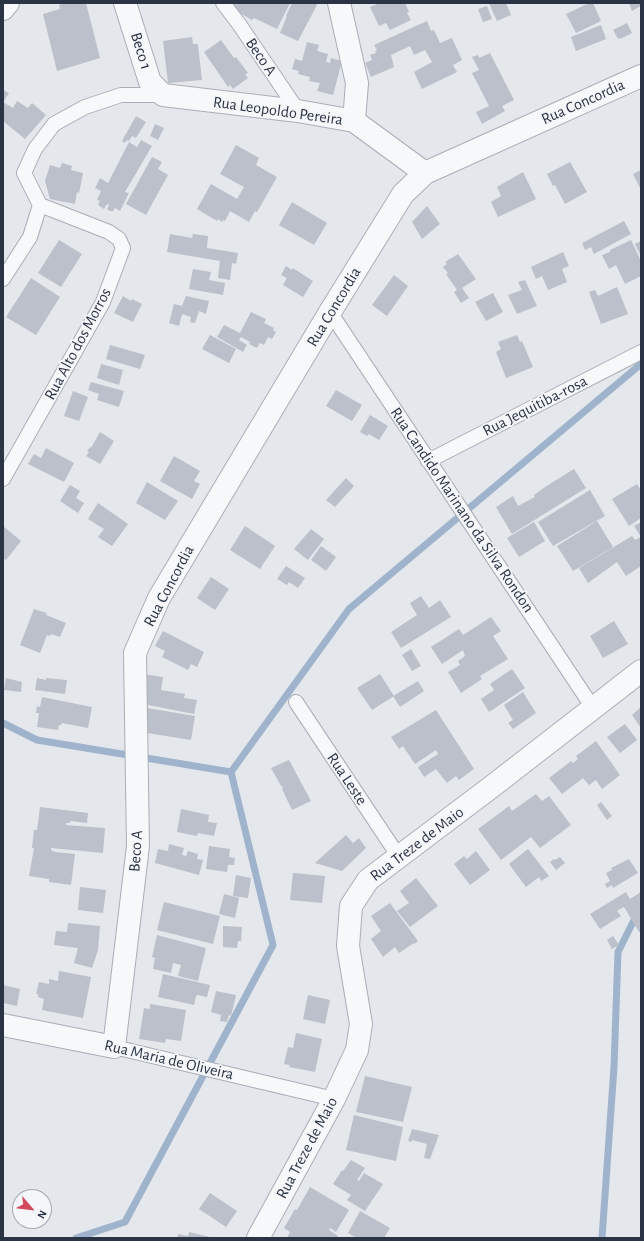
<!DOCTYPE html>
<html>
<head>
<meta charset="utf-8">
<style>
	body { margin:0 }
	#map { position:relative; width:644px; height:1241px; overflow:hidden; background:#e4e7ec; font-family:"Alegreya Sans",sans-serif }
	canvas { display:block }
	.frame { position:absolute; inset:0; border:4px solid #2b3445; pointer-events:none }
	.north { position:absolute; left:12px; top:1189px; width:40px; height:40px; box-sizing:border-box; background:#f4f6f9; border:1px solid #a4a8b1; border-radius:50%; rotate:118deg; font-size:11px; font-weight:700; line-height:16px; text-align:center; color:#2b3445 }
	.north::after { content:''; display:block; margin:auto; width:14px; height:18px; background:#d1495b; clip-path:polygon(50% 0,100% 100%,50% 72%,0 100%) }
</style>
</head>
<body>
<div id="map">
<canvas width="644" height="1241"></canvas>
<div class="frame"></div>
<div class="north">N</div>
</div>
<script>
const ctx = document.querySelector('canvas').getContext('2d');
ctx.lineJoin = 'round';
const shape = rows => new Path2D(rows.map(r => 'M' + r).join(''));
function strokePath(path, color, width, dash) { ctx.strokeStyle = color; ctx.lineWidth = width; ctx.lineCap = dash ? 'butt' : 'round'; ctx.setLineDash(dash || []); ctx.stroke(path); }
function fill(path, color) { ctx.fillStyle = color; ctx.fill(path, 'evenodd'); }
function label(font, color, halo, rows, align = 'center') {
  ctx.font = font + ' "Alegreya Sans",sans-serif'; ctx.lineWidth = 3.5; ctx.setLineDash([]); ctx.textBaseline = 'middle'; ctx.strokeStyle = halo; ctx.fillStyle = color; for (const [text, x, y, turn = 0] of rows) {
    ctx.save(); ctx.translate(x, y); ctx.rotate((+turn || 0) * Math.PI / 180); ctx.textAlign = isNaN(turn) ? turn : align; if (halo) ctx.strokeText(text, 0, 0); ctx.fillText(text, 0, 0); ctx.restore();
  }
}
const stream = shape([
	[3,723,37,740,231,772],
	[76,1238,125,1222,273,945,231,772,349,609,641,364],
	[602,1238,614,1067,618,952,641,906]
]);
const building = shape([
	[65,3,86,3,100,58,57,71,43,14,60,9,59,5],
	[228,3,290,3,277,29,254,18,252,20,231,8],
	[292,3,314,3,317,5,298,41,280,33,287,16,286,16],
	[380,3,405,3,409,12,407,13,411,20,390,30,386,23,379,26,370,7],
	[489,3,506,3,511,15,497,21],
	[589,3,593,3,601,21,576,33,566,14],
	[629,3,641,3,641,6,632,11],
	[487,6,492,19,483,22,478,9],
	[427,21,431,31,434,30,440,43,452,38,462,60,453,65,457,72,422,89,414,72,432,62,425,50,414,55,410,46,391,55,394,67,371,77,365,63,372,60,370,55,376,53,375,51,377,50,374,45],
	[627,23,632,33,620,39,619,38,618,39,613,30],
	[601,25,606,39,576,51,571,37],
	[192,37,193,44,197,44,198,45,202,80,168,83,163,41],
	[221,40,234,58,236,57,248,73,245,74,248,78,233,89,230,85,228,87,204,52],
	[307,42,319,45,317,51,328,54,326,62,330,63,331,58,342,61,333,95,317,91,320,83,309,81,310,77,298,74,299,71,292,69,295,59,302,61],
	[490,53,514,100,502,106,505,111,482,124,476,112,489,106,472,73,479,70,472,57,478,55,479,58],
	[3,90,9,93,3,102,13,108,17,101,28,108,32,103,46,115,25,139,3,121],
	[136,116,146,122,136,138,132,136,129,141,127,140,125,143,122,141],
	[155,124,164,128,158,140,150,136],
	[141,140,152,146,125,192,129,193,120,211,115,208,113,211,110,211,107,209,109,205,107,204,104,209,98,205,100,201,97,200,101,191,95,188,100,178,108,183,129,142,137,147],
	[236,145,259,158,256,165,277,177,257,212,255,211,249,222,230,211,225,221,223,220,222,222,218,219,217,221,197,209,211,184,237,199,244,187,220,174],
	[152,157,162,162,158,169,168,175,146,215,126,204],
	[570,162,587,192,565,204,555,185,553,186,547,174],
	[62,163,72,166,71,170,83,173,79,193,77,192,75,204,50,199,45,181,50,165,60,168],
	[641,170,641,190,633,174],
	[523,172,536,199,498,217,491,202,501,196,497,187],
	[292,202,327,223,314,245,279,225],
	[427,206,440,224,422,239,412,222],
	[624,221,631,234,594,254,591,247,585,250,582,243],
	[170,234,192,238,193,234,208,236,207,248,238,253,236,264,232,263,230,280,218,278,220,261,167,252],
	[59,240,82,254,61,287,38,273],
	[631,240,641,261,641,276,625,284,616,265,609,269,602,255,610,252,610,250],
	[641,241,641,256,635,244],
	[563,252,569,266,562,269,567,282,548,290,542,276,536,279,531,267],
	[458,254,476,279,462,288,469,298,461,303,454,292,457,290,446,274,448,273,443,267,447,264,445,262],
	[286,266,292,270,293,268,313,281,303,297,283,285,287,278,281,275],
	[193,269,211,272,209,280,225,283,223,295,189,289],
	[394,275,408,286,387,316,372,305],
	[31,278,60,297,36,335,6,317],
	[525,280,537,306,517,314,508,295,522,290,518,282],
	[617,287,628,314,601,324,589,292,595,290,598,296],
	[493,293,503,312,486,321,475,302],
	[123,296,131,301,132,299,142,304,133,322,114,313],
	[186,296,209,301,206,314,199,311,195,323,190,322,191,317,182,314,179,326,169,323,174,304,182,306],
	[251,312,266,319,264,323,274,328,273,330,276,332,272,339,268,337,264,345,260,343,257,348,249,344,250,342,241,337,239,340,247,345,243,352,217,337,224,325,240,333],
	[210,335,236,349,229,363,202,349],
	[517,335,520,342,522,341,533,367,506,378,496,352,501,349,498,342],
	[110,345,145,355,140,369,106,359],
	[101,364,123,370,119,385,97,378],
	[91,382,124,391,119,407,97,400,99,394,88,390],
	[336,390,362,405,352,421,326,406],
	[73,391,88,397,79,421,64,416],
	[370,415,388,426,379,440,369,434,367,436,360,432],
	[100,432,114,441,100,464,86,456,89,452,87,451,90,447,91,448],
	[46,448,74,463,64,482,28,464,34,454,41,458],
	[174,456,200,471,194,481,200,484,192,499,160,481],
	[574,469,586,488,512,534,496,507,513,496,518,506,535,497,534,495,545,487],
	[346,478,354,486,335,507,326,500],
	[147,482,178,501,165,520,136,503],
	[637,484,641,490,641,518,629,526,612,499],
	[70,485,80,491,76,498,84,503,78,513,60,501],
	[590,490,605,516,553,546,538,522],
	[98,503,128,524,112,546,98,537,104,529,88,519],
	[597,521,613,547,573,571,557,546],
	[534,522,545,541,519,557,507,538],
	[641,522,641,566,626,576,617,562,588,583,579,568,632,536,635,540,641,537,634,526],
	[3,526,21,541,6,560,3,558],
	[245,526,275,546,260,569,230,550],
	[311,529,324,539,308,560,294,549],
	[321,546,336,557,326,571,311,560],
	[286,566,305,578,298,588,289,582,287,585,277,579],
	[211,577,229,589,215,610,197,598],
	[421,596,429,608,440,600,451,617,401,648,391,632,417,615,410,603],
	[34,609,47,613,46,615,66,623,60,637,51,634,50,636,47,635,40,653,20,645],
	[491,617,501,631,493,636,508,659,480,676,482,679,461,693,448,672,460,665,458,661,465,656,463,650,442,664,431,647,459,629,463,635],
	[614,621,628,644,603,658,590,636],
	[163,631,204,652,197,667,191,664,188,670,162,657,165,651,155,646],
	[411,649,421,666,412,671,402,655],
	[512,669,525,688,489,712,481,699,494,690,490,684],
	[143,674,163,677,161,690,185,694,184,698,197,700,194,714,143,704],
	[380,674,394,696,372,710,357,688],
	[6,678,22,682,21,692,4,690],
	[37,678,46,680,46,678,67,680,65,694,35,690],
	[418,681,424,691,400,707,393,696],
	[523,692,536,713,513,729,508,723,513,720,504,705],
	[42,697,92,707,88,728,62,723,61,725,59,725,58,730,37,727,39,713,36,713,37,706,40,707],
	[141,707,195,716,191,740,141,732],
	[641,707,641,728,632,715],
	[436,710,474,769,459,780,456,776,447,783,436,769,424,777,418,767,438,754,436,750,415,764,403,746,399,749,391,737],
	[625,724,637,740,620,753,607,737],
	[596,741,620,775,602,789,596,780,589,785,583,778,562,794,549,778,571,761,573,763,578,759,576,756],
	[289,760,311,801,292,810,282,789,283,788,282,786,281,786,271,768],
	[536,794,542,801,549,796,571,825,540,848,531,837,501,860,478,829,509,806,512,811],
	[601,802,612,816,607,820,597,805],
	[40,807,88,813,87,823,70,821,70,823,66,823,66,825,105,828,103,853,51,848,51,850,55,852,75,854,71,885,49,882,49,879,29,876,34,848,32,848,34,830,37,830],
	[181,809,209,815,208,822,217,823,214,836,198,833,197,836,177,832],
	[346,835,353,843,359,838,366,848,342,871,315,863],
	[169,844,184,848,182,855,186,856,188,851,198,854,197,859,203,860,199,875,155,863,158,849,168,851],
	[209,846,230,849,229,857,235,858,234,865,228,865,227,872,206,869],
	[528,849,549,876,541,881,539,877,526,887,509,864],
	[476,851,490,870,470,885,454,864,464,856,467,859],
	[560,857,565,863,556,870,550,862,554,859,555,860],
	[629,859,638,873,613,888,612,885,607,888,605,884,610,881,606,873,612,870,611,868],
	[293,873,325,876,322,903,290,900],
	[236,875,251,878,248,898,233,896],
	[416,878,438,906,410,927,397,911,409,903,400,891],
	[80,887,106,890,103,913,78,910],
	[626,892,630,899,641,892,641,931,639,932,624,907,617,911,621,916,600,929,590,914],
	[224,894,239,898,235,918,219,914],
	[164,902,220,916,213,944,157,930],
	[390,903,418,941,414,944,414,943,399,953,395,947,383,957,371,939,381,931,371,916],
	[68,923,100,926,98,950,92,968,74,963,78,948,54,945,56,931,67,932],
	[223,926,242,927,241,941,238,941,237,948,223,947],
	[157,935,206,948,198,981,178,976,181,965,173,963,171,973,153,969,155,958,152,957],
	[613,936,619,945,612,949,607,940],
	[59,971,91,977,83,1018,42,1010,44,999,38,997,38,994,36,994,39,982,49,984,49,979,58,981],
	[163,974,210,985,207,997,198,995,196,996,194,1005,158,997],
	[3,985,20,989,17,1006,3,1003],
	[216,991,236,995,231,1016,229,1015,227,1022,220,1021,221,1015,211,1012],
	[308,995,330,1000,325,1024,303,1019],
	[150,1004,186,1010,181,1041,166,1039,165,1043,139,1039,144,1008,150,1009],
	[296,1033,322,1039,315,1072,289,1067,290,1065,284,1064,288,1047,293,1048],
	[365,1076,412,1087,403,1122,356,1112],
	[354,1115,403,1127,396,1161,346,1150],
	[412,1129,439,1135,430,1159,424,1158,427,1144,412,1140,411,1142,408,1141],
	[351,1160,365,1168,357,1180,359,1181,364,1173,383,1184,365,1211,347,1200,351,1195,333,1184,342,1170,343,1171],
	[310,1187,349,1210,336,1232,330,1228,329,1230,338,1236,337,1238,287,1238,290,1232,284,1228,295,1209,297,1210],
	[210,1193,237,1211,226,1227,199,1209],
	[360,1211,390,1228,384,1238,357,1238,348,1233],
	[189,1232,210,1237,210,1238,178,1238,178,1234,188,1236]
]);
const service = shape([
	[223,3,239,24,298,111],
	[3,279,30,237,40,205,24,173,35,149,54,124,85,107,121,95,163,95],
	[330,312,593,708],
	[428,461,641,352],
	[3,479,103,302,123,248,119,239,109,232,40,205],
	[296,702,399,857],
	[114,1047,334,1099]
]);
const minor = shape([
	[125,3,150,82,163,95,298,111,354,121,425,173],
	[339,3,357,83,354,121],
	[3,9,8,3],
	[3,1025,114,1047,138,846,135,653,159,598,330,312,403,194,425,173,641,76],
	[258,1238,334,1099,357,1050,361,1024,348,946,351,906,368,880,490,788,641,671]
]);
const streetNames = [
	["Beco 1",141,51,73],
	["Beco A",261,57,56],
	["Rua Concordia",583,102,-24],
	["Rua Leopoldo Pereira",278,111,8],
	["Rua Concordia",334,307,-59],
	["Rua Alto dos Morros",78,344,-62],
	["Rua Jequitiba-rosa",535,406,-27],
	["Rua Candido Marinano da Silva Rondon",462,510,56],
	["Rua Concordia",169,586,-62],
	["Rua Leste",347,779,56],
	["Rua Treze de Maio",417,844,-37],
	["Beco A",136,851,-86],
	["Rua Maria de Oliveira",169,1060,13],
	["Rua Treze de Maio",307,1148,-62]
];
strokePath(stream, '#9fb4cc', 7);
fill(building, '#bbc0ca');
strokePath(service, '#a9aeb7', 16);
strokePath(minor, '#a9aeb7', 24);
strokePath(service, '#f7f8fa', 14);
strokePath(minor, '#f7f8fa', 22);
label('16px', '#2b3445', '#f4f6f9', streetNames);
</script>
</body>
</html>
